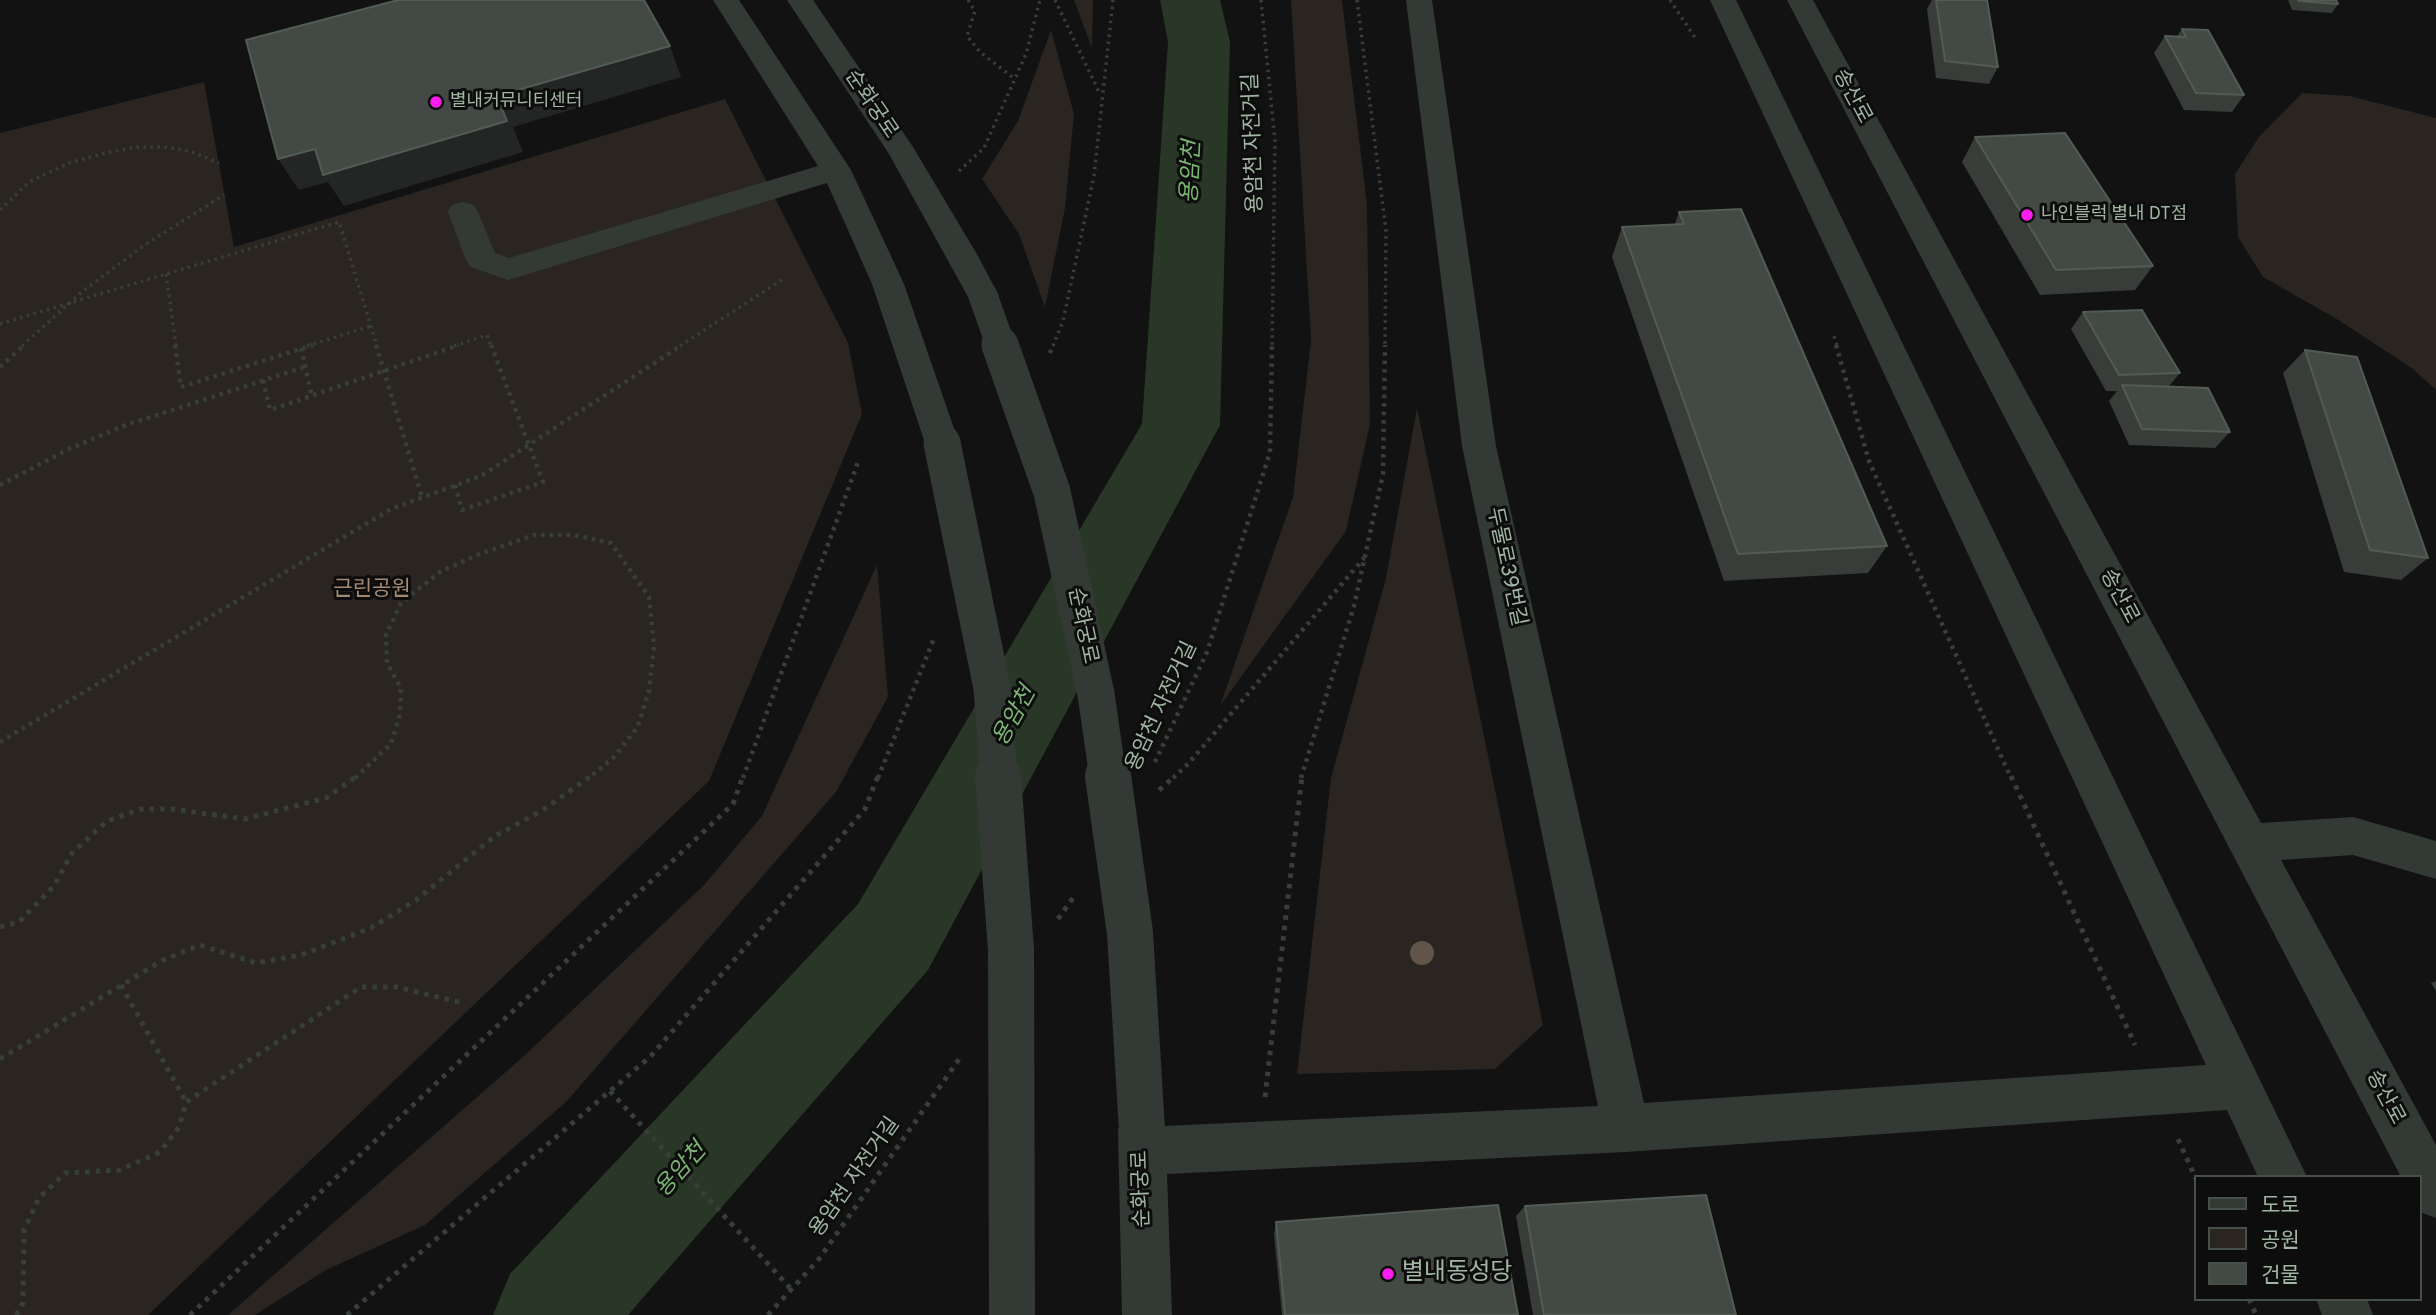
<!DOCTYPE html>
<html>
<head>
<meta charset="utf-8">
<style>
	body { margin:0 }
	#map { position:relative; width:2436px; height:1315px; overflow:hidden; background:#111211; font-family:Overpass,"Noto Sans KR",sans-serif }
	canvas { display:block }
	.legend { position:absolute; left:2194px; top:1175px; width:228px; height:126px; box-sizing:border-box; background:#0c0d0c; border:2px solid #475048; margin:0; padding:9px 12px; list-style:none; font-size:21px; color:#a0b5a2 }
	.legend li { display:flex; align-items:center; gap:14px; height:35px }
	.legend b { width:35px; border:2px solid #475048 }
</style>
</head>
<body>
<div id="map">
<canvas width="2436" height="1315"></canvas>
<ul class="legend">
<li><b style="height:9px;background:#333a35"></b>도로</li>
<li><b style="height:19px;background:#2a2520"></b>공원</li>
<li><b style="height:19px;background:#434a45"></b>건물</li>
</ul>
</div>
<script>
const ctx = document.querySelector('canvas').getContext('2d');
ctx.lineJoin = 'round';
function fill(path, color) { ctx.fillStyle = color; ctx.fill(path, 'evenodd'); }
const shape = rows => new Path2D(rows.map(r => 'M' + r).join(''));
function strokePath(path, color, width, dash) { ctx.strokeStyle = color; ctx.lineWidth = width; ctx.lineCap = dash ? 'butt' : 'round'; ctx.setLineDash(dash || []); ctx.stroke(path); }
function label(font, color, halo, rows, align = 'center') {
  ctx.font = font + ' Overpass,"Noto Sans KR",sans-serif'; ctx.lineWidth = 6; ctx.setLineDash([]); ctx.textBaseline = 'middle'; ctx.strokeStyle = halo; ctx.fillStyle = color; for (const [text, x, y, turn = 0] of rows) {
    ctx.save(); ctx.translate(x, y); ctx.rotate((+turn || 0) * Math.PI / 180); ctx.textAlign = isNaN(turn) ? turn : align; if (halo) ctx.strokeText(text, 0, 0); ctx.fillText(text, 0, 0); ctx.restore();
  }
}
const green = shape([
	[1074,0,1093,0,1092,48],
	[1291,0,1342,0,1367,204,1370,424,1346,531,1220,706,1293,497,1311,340],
	[1051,30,1074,114,1065,208,1045,307,1019,234,982,179,1018,121],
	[204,82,234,247,725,99,848,343,862,414,709,781,148,1315,0,1315,0,133],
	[2302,93,2350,96,2436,118,2436,390,2413,369,2340,321,2263,277,2238,237,2235,174,2259,137],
	[1417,408,1543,1025,1495,1069,1297,1074,1331,778,1386,578],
	[877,565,888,697,836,792,567,1101,425,1225,326,1270,255,1315,228,1315,524,1056,704,885,762,816]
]);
const river = shape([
	[1160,0,1220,0,1230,42,1220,425,928,970,628,1315,493,1315,510,1274,858,904,1142,424,1168,42,1160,0]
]);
const pathFar2 = shape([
	[968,0,975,11,967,36,980,52,1015,79],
	[1055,0,1100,94],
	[1261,0,1275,141,1272,346],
	[1357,0,1386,231,1385,346],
	[1670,0,1696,39],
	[959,171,984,148,1026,54,1040,0],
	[0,210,29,182,69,163,105,153,137,147,163,147,190,151,219,163],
	[166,274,176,346],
	[0,324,339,222,377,346],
	[1834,336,1837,346],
	[22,346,84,290,146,244,224,195],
	[307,346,371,326],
	[454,346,487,335,491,346],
	[680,346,786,277],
	[1053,346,1063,321,1094,176,1113,0]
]);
const pathFar1 = shape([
	[175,345,181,387,313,345],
	[376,345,422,497],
	[1836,345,1869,461,2011,778],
	[301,348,312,397],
	[1050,353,1053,345],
	[0,367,24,345],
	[263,380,270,410,459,345],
	[0,485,71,448,126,425,305,367],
	[455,485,462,510,543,482,491,345],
	[0,742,391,509,481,476,682,345],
	[1155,762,1207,652,1270,452,1272,345],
	[355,778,391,744,400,714,401,688,387,663,386,635,401,603,440,572,477,555,534,535,574,535,611,543,649,597,654,646,649,691,637,728,613,758,589,778],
	[743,778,858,462],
	[878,778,935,636],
	[1173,778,1188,764,1364,558],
	[1301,778,1354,606,1383,474,1385,345]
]);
const path = shape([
	[2011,776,2135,1045],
	[1159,790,1175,776],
	[1058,919,1075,895],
	[0,927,19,922,54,886,72,853,107,821,141,809,171,809,245,819,326,798,357,776],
	[121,985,186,1102],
	[0,1059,163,960,200,945,256,963,301,955,371,928,416,900,495,836,543,810,591,776],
	[610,1091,791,1289],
	[1265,1097,1302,776],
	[2178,1139,2196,1179],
	[2249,1299,2256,1315],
	[16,1315,23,1303,24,1230,39,1198,65,1173,120,1170,160,1152,179,1127,186,1102,361,987,397,987,463,1003],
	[190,1315,733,804,743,776],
	[347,1315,650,1057,865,809,878,776],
	[768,1315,819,1259,962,1055]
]);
const minor = shape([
	[713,0,739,0,851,170,904,284,959,443,954,452,942,456,930,452,925,443,872,284,827,183,508,280,471,267,466,260,448,212,452,205,463,202,474,205,478,212,495,253,509,258,818,166,713,0],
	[787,0,813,0,913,147,978,256,999,296,994,304,983,307,972,304,889,154,787,0],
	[1406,0,1432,0,1496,446,1644,1103,2206,1065,1710,0,1736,0,2307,1177,2258,1177,2227,1110,1626,1152,1167,1174,1172,1315,1122,1315,1118,1130,1125,1113,1142,1106,1159,1113,1164,1126,1598,1106,1462,446,1406,0],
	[1787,0,1813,0,2261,823,2353,817,2436,841,2436,879,2353,855,2281,860,2436,1145,2436,1218,2420,1212,2420,1177,2401,1177,1787,0],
	[2316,1299,2367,1299,2373,1315,2322,1315,2316,1299]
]);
const minorBridgeFar2 = shape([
	[983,296,1001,346]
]);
const minorBridgeFar1 = shape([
	[1000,345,1052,492,1096,694,1108,778],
	[942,443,992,688,999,778]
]);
const minorBridge = shape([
	[998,776,1011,950,1012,1315],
	[1108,776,1130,933,1142,1130]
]);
const trees = [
	[1422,953]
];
const wall = shape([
	[1932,0,1987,0,1998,67,1989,84,1936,78,1927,9],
	[2288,0,2336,0,2338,4,2332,13,2292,10],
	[2182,29,2244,95,2232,112,2184,110,2154,53,2165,36,2177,36],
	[1975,137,2153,266,2135,290,2040,295,1962,162],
	[1679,212,1887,546,1868,573,1724,581,1612,257,1622,227,1675,224],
	[2083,312,2180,373,2169,386,2230,432,2215,448,2129,445,2109,401,2117,391,2106,391,2071,329],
	[2305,350,2428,558,2401,580,2344,572,2283,373],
	[2436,981,2436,991,2431,983],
	[1525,1206,1736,1315,1533,1315,1516,1216],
	[1276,1222,1518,1315,1282,1315,1274,1234]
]);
const shadedWall = shape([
	[670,46,681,77,513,127,523,152,344,206,328,182,299,190,278,159]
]);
const building = shape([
	[398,0,644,0,670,46,497,96,507,121,323,175,315,149,278,159,246,40,398,0],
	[1936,0,1987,0,1998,67,1945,61,1936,0],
	[2298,0,2336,0,2338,4,2299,1,2298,0],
	[2182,29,2208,30,2244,95,2196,93,2165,36,2186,37,2182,29],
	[2065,133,2153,266,2056,270,1975,137,2065,133],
	[1741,209,1887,546,1738,554,1622,227,1684,224,1679,212,1741,209],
	[2142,310,2180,373,2119,375,2083,312,2142,310],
	[2305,350,2357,357,2428,558,2370,550,2305,350],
	[2122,385,2208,388,2230,432,2142,429,2122,385],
	[1706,1195,1736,1315,1544,1315,1525,1206,1706,1195],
	[1498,1205,1518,1315,1285,1315,1276,1222,1498,1205]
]);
const markers = [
	[436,102,7,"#ff1cef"],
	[2027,215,7,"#ff1cef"],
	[1388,1274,7,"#ff1cef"]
];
const farPoinames = [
	["별내커뮤니티센터",450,102],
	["나인블럭 별내 DT점",2041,215]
];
const streetNames = [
	["송산로",1851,97,62],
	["순화궁로",870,105,56],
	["용암천 자전거길",1255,143,-92],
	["두물로39번길",1505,567,78],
	["송산로",2118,597,62],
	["순화궁로",1081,626,78],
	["용암천 자전거길",1163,707,-65],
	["송산로",2384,1098,62],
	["용암천 자전거길",856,1178,-55],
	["순화궁로",1143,1189,-92]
];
const parkNames = [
	["근린공원",372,591]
];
const waterNames = [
	["용암천",1193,172,-87],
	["용암천",1016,717,-61],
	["용암천",682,1171,-48]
];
const nearPoinames = [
	["별내동성당",1402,1274]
];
fill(green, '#2a2520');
fill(river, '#293726');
strokePath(pathFar2, '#373f38', 3.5, [2.5, 4.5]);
strokePath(pathFar1, '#373f38', 4.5, [3.5, 5]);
strokePath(path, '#373f38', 5, [4.5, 6]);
fill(minor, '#333a35');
strokePath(minorBridgeFar2, '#333a35', 29);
strokePath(minorBridgeFar1, '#333a35', 37);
strokePath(minorBridge, '#333a35', 46);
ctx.fillStyle = '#615448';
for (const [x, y] of trees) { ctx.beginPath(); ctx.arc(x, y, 12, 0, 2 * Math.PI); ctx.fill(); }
fill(wall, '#383d3a');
fill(shadedWall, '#242625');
fill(building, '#434a45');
strokePath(building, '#525b54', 2);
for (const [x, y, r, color] of markers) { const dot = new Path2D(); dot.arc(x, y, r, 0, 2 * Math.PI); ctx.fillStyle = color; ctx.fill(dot); strokePath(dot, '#0c0d0c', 2.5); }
label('18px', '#a0b5a2', '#0c0d0c', farPoinames, 'left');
label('21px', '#a0b5a2', '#0c0d0c', streetNames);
label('21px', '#a28a75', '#0c0d0c', parkNames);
label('italic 23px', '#7bb473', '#0c0d0c', waterNames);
label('24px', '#a0b5a2', '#0c0d0c', nearPoinames, 'left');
</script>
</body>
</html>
